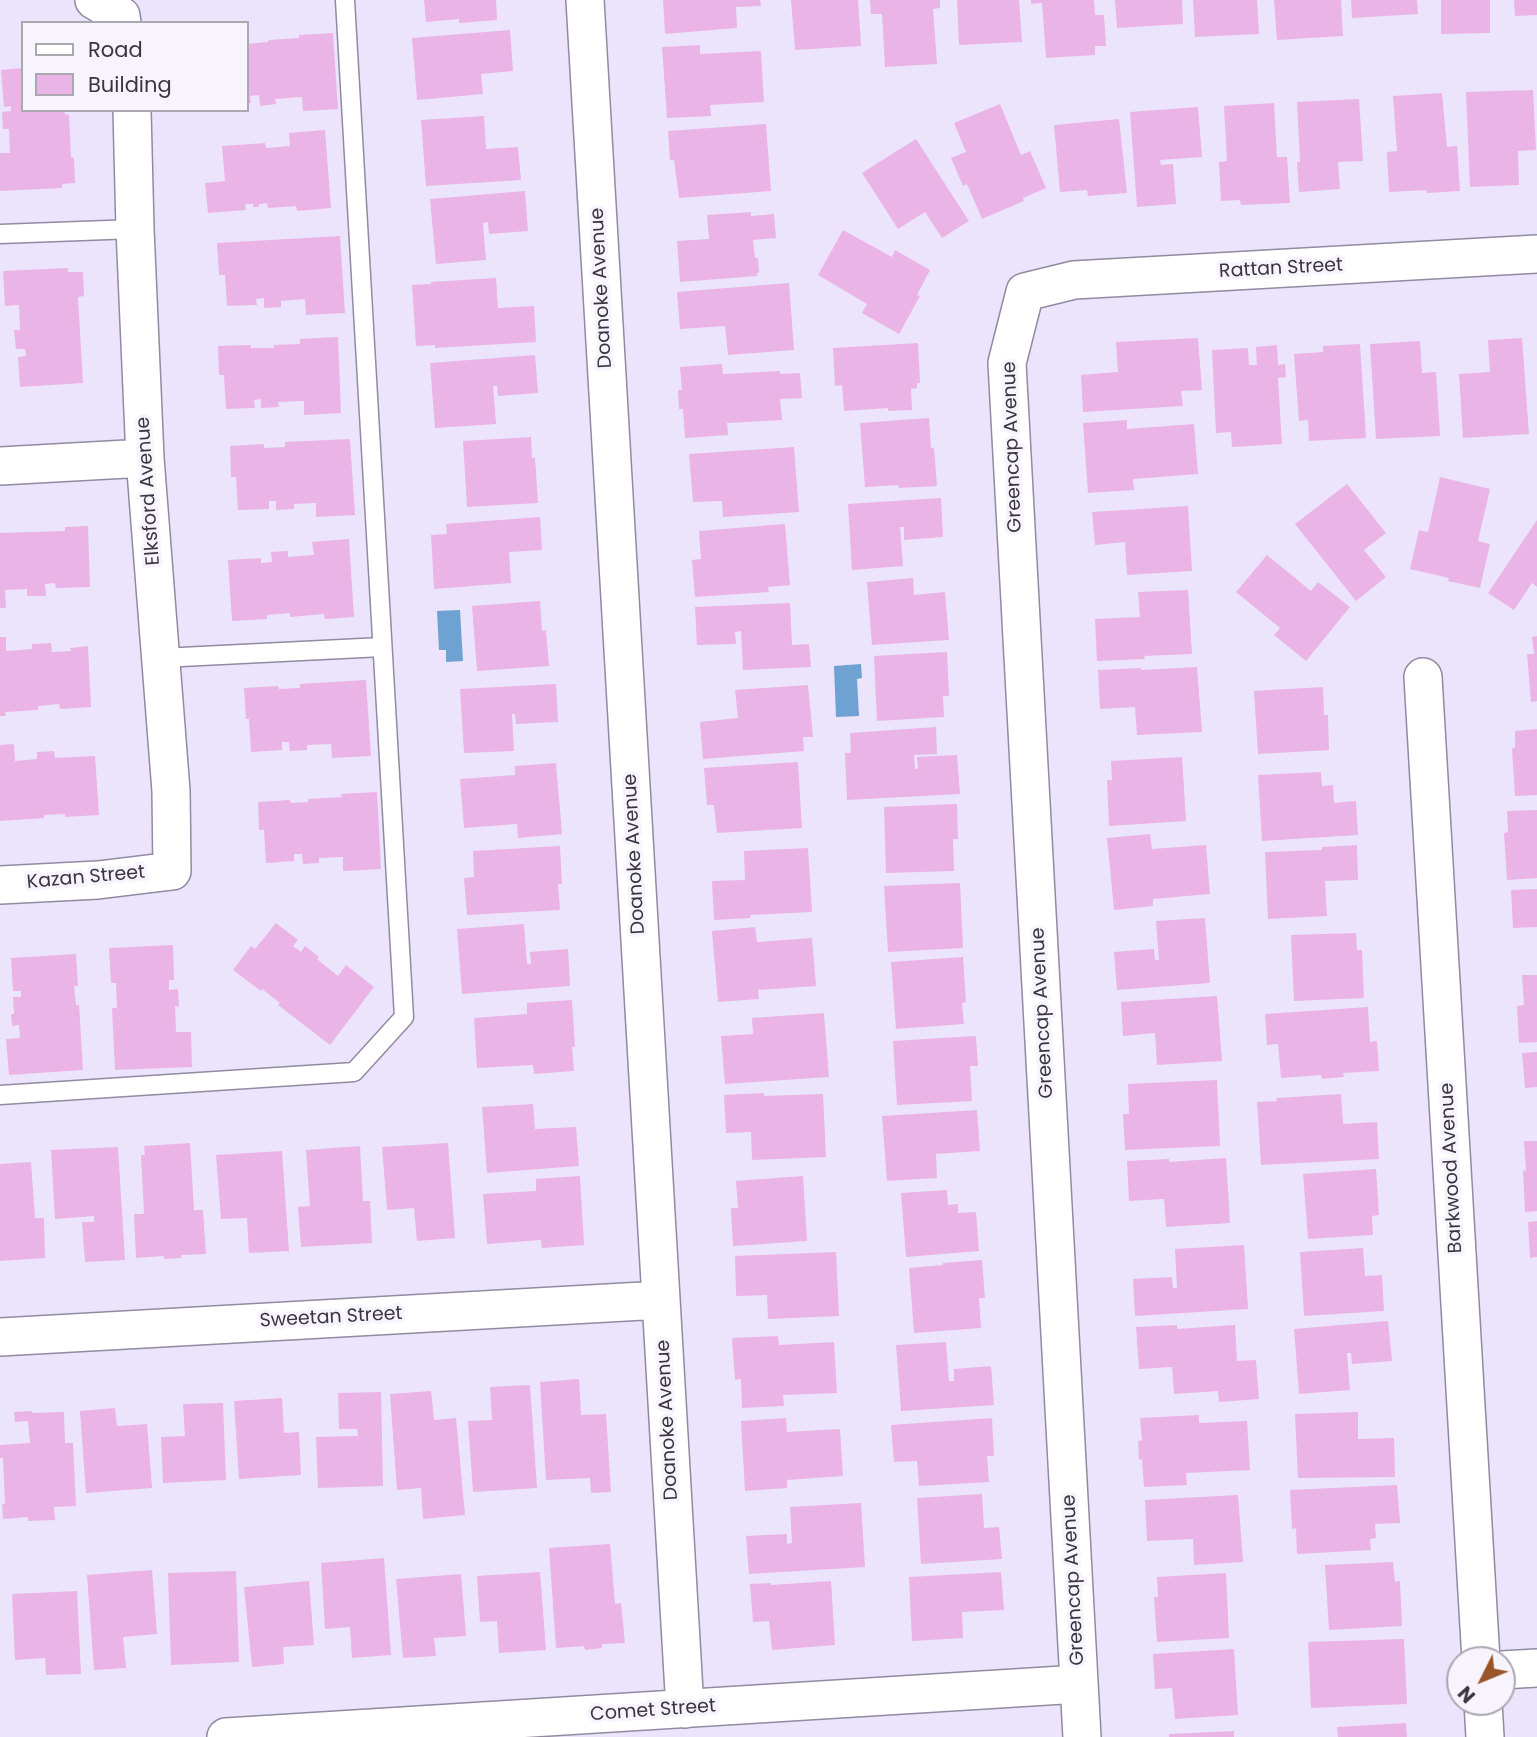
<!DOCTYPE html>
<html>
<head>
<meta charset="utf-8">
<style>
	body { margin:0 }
	#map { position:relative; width:1537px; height:1737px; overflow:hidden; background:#ece4fc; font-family:Poppins,sans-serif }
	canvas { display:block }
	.legend { position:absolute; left:21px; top:21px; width:228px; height:91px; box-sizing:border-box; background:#f7f4fe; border:2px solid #aba8b2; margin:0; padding:9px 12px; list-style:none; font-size:21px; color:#39363f }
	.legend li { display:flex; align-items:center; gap:14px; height:35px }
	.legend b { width:35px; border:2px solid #aba8b2 }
	.north { position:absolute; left:1446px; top:1646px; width:70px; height:70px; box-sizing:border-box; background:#f7f4fe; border:2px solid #aba8b2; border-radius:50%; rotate:227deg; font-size:19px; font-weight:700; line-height:28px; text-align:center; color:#39363f }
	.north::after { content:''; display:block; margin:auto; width:24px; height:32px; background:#9a552a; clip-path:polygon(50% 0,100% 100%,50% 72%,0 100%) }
</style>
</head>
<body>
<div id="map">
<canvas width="1537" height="1737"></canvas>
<ul class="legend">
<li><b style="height:9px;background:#fff"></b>Road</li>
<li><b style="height:19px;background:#eab4e7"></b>Building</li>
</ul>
<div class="north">N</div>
</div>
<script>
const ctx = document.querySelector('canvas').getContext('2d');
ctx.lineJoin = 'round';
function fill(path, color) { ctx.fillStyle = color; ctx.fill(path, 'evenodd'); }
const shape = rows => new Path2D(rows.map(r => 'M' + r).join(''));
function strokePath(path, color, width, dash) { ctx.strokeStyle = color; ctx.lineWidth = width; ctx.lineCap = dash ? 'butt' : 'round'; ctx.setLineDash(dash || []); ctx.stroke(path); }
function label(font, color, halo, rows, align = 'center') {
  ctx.font = font + ' Poppins,sans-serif'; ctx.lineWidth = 7; ctx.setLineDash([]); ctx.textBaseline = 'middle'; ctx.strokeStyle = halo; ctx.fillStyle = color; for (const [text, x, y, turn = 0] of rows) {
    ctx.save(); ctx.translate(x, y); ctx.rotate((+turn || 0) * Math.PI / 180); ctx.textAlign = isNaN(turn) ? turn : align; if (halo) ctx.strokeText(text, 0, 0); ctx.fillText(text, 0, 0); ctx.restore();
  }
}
const water = shape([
	[460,610,463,661,446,662,446,650,439,650,437,611],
	[861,664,862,678,857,679,859,716,836,717,834,666]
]);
const building = shape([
	[424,0,496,0,497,20,459,23,459,19,426,22],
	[663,0,760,0,761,6,736,7,737,28,665,34],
	[791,0,858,0,861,46,795,50],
	[870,0,940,0,940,8,933,9,937,64,885,67,882,14,871,14],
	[957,0,1019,0,1022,42,959,45],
	[1031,0,1094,0,1095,15,1104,15,1106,46,1095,46,1095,55,1046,58,1042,3,1031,4],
	[1115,0,1182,0,1183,24,1117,28],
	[1193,0,1257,0,1259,34,1195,37],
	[1274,0,1341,0,1343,36,1277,40],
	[1351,0,1417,0,1418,14,1352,18],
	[1441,0,1490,0,1490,33,1441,34],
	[1514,0,1537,0,1537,15,1515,16],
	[510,30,513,71,481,74,483,94,417,100,412,38],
	[333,33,338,109,303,111,302,97,275,99,276,104,260,106,259,95,250,96,251,103,247,103,247,44,268,42,269,40,299,38,299,35],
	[700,45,700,54,761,51,764,102,710,105,711,116,667,118,662,47],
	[23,68,23,110,62,110,64,111,65,114,69,115,71,157,74,158,75,183,62,184,62,188,0,191,0,153,10,153,9,129,3,129,2,112,11,111,11,106,4,107,1,70],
	[1533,90,1536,150,1518,151,1519,185,1470,187,1466,92],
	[1442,93,1447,147,1457,146,1460,191,1427,193,1426,190,1389,192,1387,152,1397,151,1393,96],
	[1359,99,1363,161,1338,162,1340,189,1299,192,1297,162,1300,162,1297,102],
	[1274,103,1277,157,1287,157,1290,203,1241,205,1240,200,1221,201,1219,162,1227,161,1224,106],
	[1000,104,1021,155,1030,151,1046,188,1023,198,1024,201,982,219,967,184,963,186,951,158,966,152,954,123],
	[1198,107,1202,157,1160,160,1161,165,1173,164,1176,204,1137,207,1130,112],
	[484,116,486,149,518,147,521,180,426,186,421,120],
	[1119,119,1127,193,1088,196,1087,190,1060,192,1054,125],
	[766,124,771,191,679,198,674,160,670,160,668,131],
	[325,130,331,208,297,211,296,206,268,208,267,203,259,204,259,207,253,207,253,204,245,204,246,210,208,213,205,183,225,181,222,146,265,143,266,148,290,146,289,133],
	[916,139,969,221,942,238,925,212,898,229,862,173],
	[525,191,528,231,489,234,488,222,483,223,486,260,436,264,430,199],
	[751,212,751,216,774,214,776,238,753,240,755,258,758,258,759,273,757,273,757,276,680,282,677,241,709,239,707,215],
	[843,230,892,257,895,250,930,270,917,295,920,296,899,334,862,313,867,304,818,275],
	[340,236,345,313,306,315,305,299,281,301,281,307,264,308,264,298,256,299,257,305,227,306,225,275,219,275,217,243],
	[68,268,68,272,83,272,84,296,78,297,83,383,20,387,18,357,26,356,25,349,16,349,14,330,20,330,19,305,5,306,3,271],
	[496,278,498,308,534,306,536,342,435,348,435,345,416,346,412,285,431,284,431,282],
	[789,283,794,350,728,355,725,326,680,329,677,292],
	[338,337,341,413,304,415,304,401,278,402,279,407,261,408,261,399,254,400,255,408,226,409,224,375,219,375,218,346,251,345,251,348,274,348,274,345,300,344,300,339],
	[1198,338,1202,390,1181,391,1183,406,1083,412,1081,375,1118,372,1116,342],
	[1522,338,1529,434,1463,438,1459,374,1490,372,1488,340],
	[1420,341,1422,373,1436,372,1440,436,1376,439,1370,344],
	[918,343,920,383,917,383,917,388,911,389,912,410,888,411,888,408,844,411,842,385,835,386,833,348],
	[1360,344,1366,438,1309,441,1308,420,1299,421,1294,354,1323,352,1323,346],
	[1277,345,1278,365,1285,364,1286,377,1278,378,1282,444,1232,447,1231,432,1216,433,1212,350,1248,348,1249,365,1257,365,1256,347],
	[535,355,538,393,498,396,497,386,493,386,496,424,435,428,430,363],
	[722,364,723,374,780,371,780,374,800,373,802,398,780,399,782,420,727,423,728,435,685,438,683,409,679,409,678,390,682,390,680,367],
	[929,418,931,448,934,448,937,486,899,488,898,485,865,487,860,423],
	[1127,420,1127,429,1194,424,1198,474,1133,479,1134,490,1088,493,1083,423],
	[531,437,532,458,535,458,538,503,467,507,463,441],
	[350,439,355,515,316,517,316,503,294,504,294,509,276,510,276,501,269,501,269,509,238,510,236,477,231,477,230,446,264,444,264,448,285,447,285,442],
	[794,447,799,512,723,517,722,501,693,502,689,454],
	[1440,477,1490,489,1478,541,1490,544,1480,588,1448,581,1449,578,1410,569,1419,530,1428,532],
	[1347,484,1386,533,1364,550,1386,577,1356,601,1295,524],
	[941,498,943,537,904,540,904,527,900,527,903,566,852,570,848,504],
	[1188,506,1192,571,1127,575,1125,542,1095,545,1092,512],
	[540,517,542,550,509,552,511,583,434,589,431,535,447,534,446,524],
	[1537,520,1537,587,1532,583,1514,610,1488,593],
	[785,524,790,585,768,587,769,592,695,597,692,560,701,559,699,531],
	[88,526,90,587,56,588,55,583,45,584,46,596,27,596,27,589,5,590,6,608,0,608,0,533,65,531,65,527],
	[349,539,354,617,325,619,324,614,290,617,290,613,267,615,267,619,232,621,228,560,261,558,261,563,272,562,271,552,288,551,288,557,314,555,312,542],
	[1267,555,1311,591,1318,582,1350,607,1306,661,1274,635,1280,628,1236,592],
	[913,578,914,595,945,592,949,640,872,645,867,582],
	[1188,590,1192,654,1144,656,1145,659,1097,661,1095,619,1140,617,1138,592],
	[540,601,542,631,546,630,549,666,477,671,472,606],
	[790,603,792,645,809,644,811,667,743,670,741,631,735,632,736,644,697,645,695,607],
	[1537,636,1537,701,1531,702,1527,654,1534,654,1532,637],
	[0,637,6,637,6,651,32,649,32,644,51,643,52,652,71,651,70,648,88,646,91,707,60,709,59,704,38,706,38,710,5,712,6,716,0,716],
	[947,652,949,696,943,696,944,717,877,721,874,656],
	[1197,667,1202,732,1137,735,1135,707,1100,709,1098,670,1141,668,1141,670],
	[366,680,371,756,332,758,331,744,307,745,307,750,290,751,289,742,282,742,282,750,251,752,249,719,246,719,244,688,278,686,279,689,300,688,300,684],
	[556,684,558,722,516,724,515,714,512,714,514,751,464,753,460,689],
	[808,685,813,737,803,737,804,751,703,759,700,722,738,718,735,690],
	[1323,687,1324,715,1328,715,1329,750,1258,754,1254,691],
	[936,727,937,754,914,755,915,769,918,769,917,757,957,755,960,794,847,800,845,753,851,753,850,733],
	[1537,729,1537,795,1515,796,1512,748,1515,748,1515,731],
	[14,744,15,761,37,759,37,752,54,751,55,758,95,756,99,815,65,817,65,814,44,815,44,818,0,821,0,745],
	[1182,757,1186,821,1109,826,1107,780,1112,780,1111,761],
	[798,762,802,828,717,833,714,805,707,805,704,768],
	[556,763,562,834,518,838,517,824,464,828,460,779,515,775,515,766],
	[1321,772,1322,786,1333,785,1334,803,1356,801,1358,835,1262,841,1258,775],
	[377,792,381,869,343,871,343,857,319,858,319,863,303,864,302,854,294,854,294,861,266,863,264,830,259,830,258,802,290,800,291,803,308,802,308,799,342,797,341,794],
	[957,804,958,839,953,839,954,871,886,873,884,807],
	[1537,810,1537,878,1507,880,1504,833,1508,832,1507,811],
	[1150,834,1152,849,1206,845,1210,894,1153,899,1153,906,1114,910,1107,838],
	[1357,845,1358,880,1325,881,1327,916,1268,919,1265,852,1322,850,1322,847],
	[560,846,562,884,558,884,560,910,467,915,464,878,474,877,473,851],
	[808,848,812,912,750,915,750,918,714,920,712,881,745,880,744,851],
	[960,883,963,948,888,952,884,886],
	[1537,889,1537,927,1513,928,1511,890],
	[1205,918,1210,983,1117,990,1114,952,1154,949,1155,960,1159,960,1156,921],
	[276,923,298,940,293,946,301,952,305,946,319,957,317,959,338,976,346,965,374,987,330,1045,278,1005,280,1003,262,989,261,991,233,970,251,946,255,949],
	[524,924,527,964,531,964,530,952,568,949,570,986,462,994,457,929],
	[755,927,757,942,812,938,816,986,758,990,759,999,718,1002,712,931],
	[1356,933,1357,950,1362,950,1364,998,1294,1001,1291,935],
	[173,945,174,980,169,980,169,990,178,989,179,1007,175,1006,176,1032,191,1032,192,1067,115,1070,112,1008,117,1008,116,983,111,983,109,948],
	[76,954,78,986,74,986,76,1005,79,1005,83,1070,9,1075,6,1039,20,1038,19,1025,12,1026,11,1014,14,1014,13,997,21,997,21,991,13,991,11,958],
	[963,957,966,1002,962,1003,964,1024,896,1029,891,962],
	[1522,975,1537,975,1537,1042,1519,1043,1517,1006,1524,1005],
	[1217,996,1222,1061,1157,1065,1155,1033,1123,1036,1121,1002],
	[572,1000,575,1047,572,1047,574,1071,534,1074,533,1065,477,1068,474,1018,527,1014,527,1003],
	[1368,1007,1370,1042,1377,1041,1379,1071,1343,1073,1344,1077,1322,1079,1321,1075,1281,1078,1278,1044,1267,1045,1265,1014],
	[824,1013,829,1077,725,1084,721,1036,753,1034,752,1018],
	[976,1036,978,1066,970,1066,972,1101,897,1105,893,1041],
	[1537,1052,1537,1087,1525,1088,1522,1053],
	[1217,1080,1220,1146,1125,1150,1123,1114,1129,1114,1128,1084],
	[764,1093,764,1096,823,1094,826,1157,752,1160,751,1132,726,1133,724,1095],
	[1341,1094,1343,1124,1377,1122,1379,1159,1261,1165,1257,1102,1277,1101,1276,1098],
	[533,1104,535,1129,576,1127,579,1166,487,1173,482,1107],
	[977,1110,980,1151,936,1154,937,1178,887,1181,882,1116],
	[1524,1141,1537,1141,1537,1211,1525,1212,1523,1170,1526,1171],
	[190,1143,194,1210,203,1210,206,1254,181,1255,181,1258,164,1259,164,1256,136,1258,134,1214,144,1214,141,1155,145,1155,144,1146],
	[448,1143,455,1238,417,1241,414,1208,387,1210,382,1147],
	[360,1146,363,1201,370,1201,372,1243,301,1247,298,1207,310,1206,306,1150],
	[118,1147,125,1260,85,1262,82,1222,94,1222,94,1216,55,1219,51,1150],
	[282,1151,289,1251,249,1253,247,1218,221,1219,216,1155],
	[1226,1158,1230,1223,1166,1227,1164,1199,1129,1201,1127,1161,1169,1159,1169,1162],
	[31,1162,35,1218,44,1218,45,1258,0,1261,0,1164],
	[1376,1169,1379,1215,1372,1216,1373,1235,1308,1239,1303,1174],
	[580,1176,584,1245,542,1248,541,1240,487,1244,483,1194,536,1191,536,1179],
	[803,1176,807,1241,733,1246,731,1208,738,1208,736,1181],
	[947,1190,948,1205,958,1204,958,1213,976,1212,979,1251,906,1257,901,1193],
	[1537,1221,1537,1257,1530,1258,1528,1222],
	[1244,1245,1248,1309,1135,1316,1133,1279,1172,1277,1173,1288,1177,1288,1175,1249],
	[1363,1248,1365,1276,1382,1275,1384,1311,1304,1316,1300,1252],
	[836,1252,839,1316,768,1319,767,1295,736,1296,735,1256],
	[982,1260,985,1298,979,1298,981,1328,914,1333,909,1268,943,1265,943,1263],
	[1388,1321,1392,1361,1352,1364,1351,1353,1347,1353,1350,1390,1299,1394,1294,1329],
	[1177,1325,1177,1329,1235,1325,1237,1361,1256,1360,1259,1399,1219,1402,1218,1391,1174,1394,1172,1367,1139,1369,1136,1327],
	[778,1336,779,1345,834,1342,837,1393,783,1395,784,1406,742,1408,741,1379,735,1380,732,1338],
	[946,1342,949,1381,954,1381,954,1369,991,1366,994,1405,901,1411,896,1345],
	[579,1379,581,1415,606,1414,611,1492,591,1493,590,1478,546,1480,540,1382],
	[530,1385,537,1488,473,1492,468,1421,492,1420,490,1387],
	[431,1391,434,1420,456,1418,465,1515,423,1519,421,1488,397,1490,390,1394],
	[381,1392,383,1486,318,1488,316,1437,358,1436,357,1429,339,1429,338,1393],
	[282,1398,284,1433,299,1432,301,1475,239,1479,234,1401],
	[223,1403,226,1480,163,1483,161,1437,185,1436,183,1404],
	[115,1408,117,1426,147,1424,152,1488,86,1493,80,1411],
	[32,1411,32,1413,64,1412,65,1443,73,1443,76,1506,54,1507,55,1520,28,1521,28,1517,3,1519,2,1504,5,1504,3,1458,0,1458,0,1445,30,1443,28,1421,15,1422,14,1412],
	[1358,1412,1358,1439,1394,1438,1395,1477,1298,1478,1295,1414],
	[1199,1415,1199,1423,1247,1421,1250,1470,1186,1473,1187,1485,1144,1487,1142,1459,1139,1460,1138,1441,1142,1440,1140,1418],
	[786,1418,787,1432,840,1429,843,1476,787,1480,787,1488,745,1491,741,1421],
	[992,1418,994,1456,987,1456,989,1482,919,1486,917,1461,894,1462,891,1425],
	[1397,1485,1400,1523,1375,1524,1376,1538,1370,1539,1371,1550,1297,1554,1296,1528,1292,1529,1290,1490],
	[982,1494,984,1528,999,1527,1002,1559,921,1564,917,1498],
	[1238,1495,1243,1562,1194,1565,1193,1539,1147,1541,1145,1500],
	[861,1503,865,1567,749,1574,746,1536,787,1534,787,1544,792,1543,790,1507],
	[610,1544,615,1604,621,1603,625,1643,602,1644,602,1648,585,1650,584,1646,556,1648,549,1548],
	[384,1558,391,1655,352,1658,350,1627,325,1629,321,1563],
	[1393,1562,1395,1582,1400,1581,1402,1626,1329,1630,1325,1565],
	[152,1570,157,1634,123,1637,126,1668,94,1670,87,1575],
	[236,1571,239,1662,171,1665,168,1573],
	[540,1572,546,1650,499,1653,497,1621,480,1622,477,1576],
	[1001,1572,1004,1610,962,1612,963,1638,912,1641,909,1577],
	[1226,1573,1229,1638,1157,1642,1154,1597,1158,1597,1157,1577],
	[461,1574,466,1636,434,1638,436,1656,403,1658,396,1579],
	[309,1581,314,1645,283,1647,284,1664,252,1667,244,1587],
	[831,1581,835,1645,772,1650,769,1621,753,1622,750,1584,771,1583,771,1585],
	[77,1591,81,1674,46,1675,45,1658,15,1660,12,1594],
	[1404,1639,1407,1704,1311,1708,1308,1642],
	[1234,1649,1238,1715,1175,1719,1172,1688,1155,1689,1153,1654],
	[1406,1723,1407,1737,1338,1737,1337,1727],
	[1234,1731,1234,1737,1169,1737,1169,1734]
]);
const lane = shape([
	[0,234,135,229],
	[161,658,382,647],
	[0,1095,354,1072,404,1017,345,0]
]);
const street = shape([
	[94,0,121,16,122,23],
	[585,0,685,1709],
	[0,466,145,458],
	[1423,677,1481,1660],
	[0,885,98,880,172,871,171,791,145,458,135,229,132,110],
	[0,1337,661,1300],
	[1502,1670,1537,1668],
	[1483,1702,1485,1737],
	[226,1737,1079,1684],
	[1082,1737,1007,363,1025,292,1074,280,1537,254]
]);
const streetNames = [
	["Rattan Street",1281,269,-3],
	["Doanoke Avenue",602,288,-93],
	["Greencap Avenue",1013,447,-92],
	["Elksford Avenue",149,491,-94],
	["Doanoke Avenue",635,854,-93],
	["Kazan Street",86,878,-5],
	["Greencap Avenue",1043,1013,-93],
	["Barkwood Avenue",1452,1168,-93],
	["Sweetan Street",331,1318,-3],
	["Doanoke Avenue",668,1420,-93],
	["Greencap Avenue",1074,1580,-93],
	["Comet Street",653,1711,-4]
];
fill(water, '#6da2d3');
fill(building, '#eab4e7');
strokePath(lane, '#918aa0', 21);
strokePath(street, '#918aa0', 40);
strokePath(lane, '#fff', 18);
strokePath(street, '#fff', 37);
label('19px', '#39363f', '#f7f4fe', streetNames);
</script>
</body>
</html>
